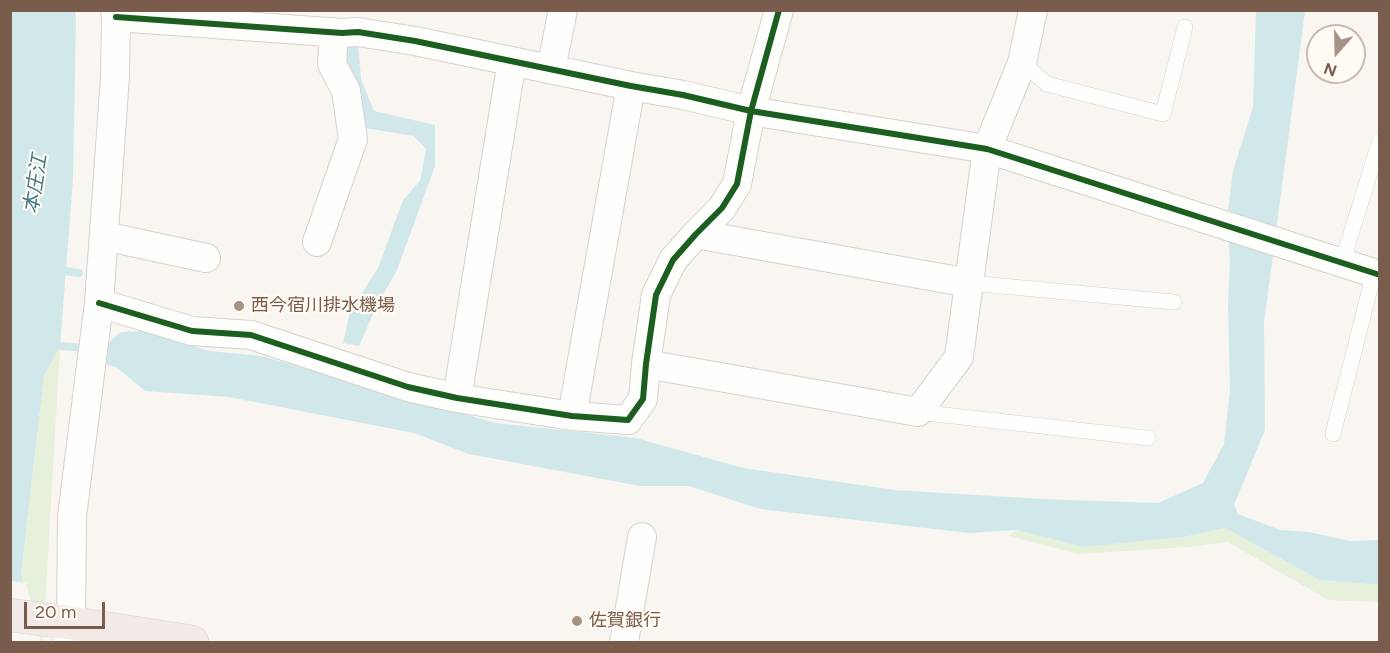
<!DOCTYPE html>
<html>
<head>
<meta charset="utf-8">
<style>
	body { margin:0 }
	#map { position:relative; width:1390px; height:653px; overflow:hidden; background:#f9f5f0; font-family:Figtree,sans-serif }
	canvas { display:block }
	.frame { position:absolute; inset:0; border:12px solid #7a5c4d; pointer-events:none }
	.north { position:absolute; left:1306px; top:24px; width:60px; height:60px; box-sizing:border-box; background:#fffaf3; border:2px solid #cabbb1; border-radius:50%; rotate:200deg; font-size:16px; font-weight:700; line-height:24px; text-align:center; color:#7a5c4d }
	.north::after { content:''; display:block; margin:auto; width:21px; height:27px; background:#a69286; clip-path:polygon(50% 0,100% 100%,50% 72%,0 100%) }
	.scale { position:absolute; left:24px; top:602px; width:81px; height:27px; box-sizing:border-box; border:3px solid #7a5c4d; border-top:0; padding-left:8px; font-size:18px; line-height:21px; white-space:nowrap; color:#7a5c4d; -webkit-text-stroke:4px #fffaf3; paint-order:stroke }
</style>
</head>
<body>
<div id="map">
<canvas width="1390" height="653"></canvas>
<div class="frame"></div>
<div class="north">N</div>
<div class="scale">20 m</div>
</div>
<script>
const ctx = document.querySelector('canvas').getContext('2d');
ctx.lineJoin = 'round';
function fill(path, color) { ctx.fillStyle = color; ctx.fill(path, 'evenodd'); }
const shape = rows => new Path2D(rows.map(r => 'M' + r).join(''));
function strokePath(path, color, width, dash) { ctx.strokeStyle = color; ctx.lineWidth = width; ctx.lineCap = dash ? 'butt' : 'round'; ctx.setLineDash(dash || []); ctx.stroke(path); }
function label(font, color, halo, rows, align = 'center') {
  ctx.font = font + ' Figtree,"Noto Sans JP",sans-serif'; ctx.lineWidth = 4.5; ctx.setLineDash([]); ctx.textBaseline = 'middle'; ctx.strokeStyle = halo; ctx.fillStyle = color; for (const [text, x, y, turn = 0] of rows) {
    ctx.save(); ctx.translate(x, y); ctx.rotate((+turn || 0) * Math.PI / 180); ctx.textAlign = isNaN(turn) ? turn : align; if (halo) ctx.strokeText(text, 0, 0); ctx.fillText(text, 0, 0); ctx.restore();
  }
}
const green = shape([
	[60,346,43,642,38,642,21,574,44,376],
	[1225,528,1320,580,1379,585,1379,602,1328,600,1228,542,1189,547,1078,554,1009,536,1016,530,1084,547,1184,537]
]);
const water = shape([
	[10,11,75,11,76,20,73,179,60,346,44,376,21,574,38,642,10,642],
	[1256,11,1305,11,1264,323,1265,430,1234,505,1238,514,1280,530,1309,532,1350,541,1379,540,1379,585,1320,580,1225,528,1184,537,1084,547,1016,530,969,533,760,509,689,486,640,486,469,454,414,433,229,397,145,391,116,367,107,365,107,350,110,341,121,332,145,331,209,351,262,356,496,423,636,438,743,468,895,490,1042,499,1158,503,1203,483,1224,444,1230,391,1228,304,1230,261,1227,218,1233,171,1253,107],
	[358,42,361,79,374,111,435,125,435,166,397,270,376,307,359,346,343,343,350,312,378,268,403,200,420,181,426,149,414,136,365,128,343,63,346,43]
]);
const pier = shape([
	[11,581,26,583,41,642,11,642]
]);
const stream = shape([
	[56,270,79,273],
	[50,340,60,346,89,348]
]);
const lane = shape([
	[1022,63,1047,84,1163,114,1185,27],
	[1342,263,1380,140],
	[969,283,1174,302],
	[918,412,1148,438],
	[1333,434,1374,273]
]);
const street = shape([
	[116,17,342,33,358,32,415,41,631,86,683,95,751,111,987,149,1380,275],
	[551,69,563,10],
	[696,234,969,283],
	[104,236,206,258],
	[317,242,353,139,346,91,332,64,334,32],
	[99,303,192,331,251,335,408,387,457,398,572,416,628,420,643,399,646,364,656,295,673,260,696,234,722,208,737,184,751,111,779,10],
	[646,364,918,412,959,357,987,149,1022,63,1033,10],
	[457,398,512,61],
	[572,416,631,86],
	[67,642,71,623,72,516,99,303,115,76,116,17,115,10],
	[624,642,642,537]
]);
const highway = shape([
	[10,615,71,623,192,642]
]);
const cycleway = shape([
	[116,17,342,33,358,32,415,41,631,86,683,95,751,111,987,149,1380,275],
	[99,303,192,331,251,335,408,387,457,398,572,416,628,420,643,399,646,364,656,295,673,260,696,234,722,208,737,184,751,111,779,10]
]);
const markers = [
	[239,306,6,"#a69286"],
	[577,621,6,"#a69286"]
];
const poiNames = [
	["西今宿川排水機場",251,306],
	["佐賀銀行",589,621]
];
const waterNames = [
	["本庄江",36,184,-81]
];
fill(green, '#e7f0db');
fill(water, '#d0e8ea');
fill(pier, '#f9f5f0');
strokePath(stream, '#d0e8ea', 8);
strokePath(lane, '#d7d1cb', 16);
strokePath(street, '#d7d1cb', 30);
strokePath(highway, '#dad1cc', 34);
strokePath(lane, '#fefefd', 15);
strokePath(street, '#fefefd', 28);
strokePath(highway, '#f2eae7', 33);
strokePath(cycleway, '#1b5e20', 6);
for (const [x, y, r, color] of markers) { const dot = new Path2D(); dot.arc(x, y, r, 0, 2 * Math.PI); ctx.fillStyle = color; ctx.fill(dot); strokePath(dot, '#fffaf3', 2); }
label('18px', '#7a5c4d', '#fffaf3', poiNames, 'left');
label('italic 20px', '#437c86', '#fffaf3', waterNames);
</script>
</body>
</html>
